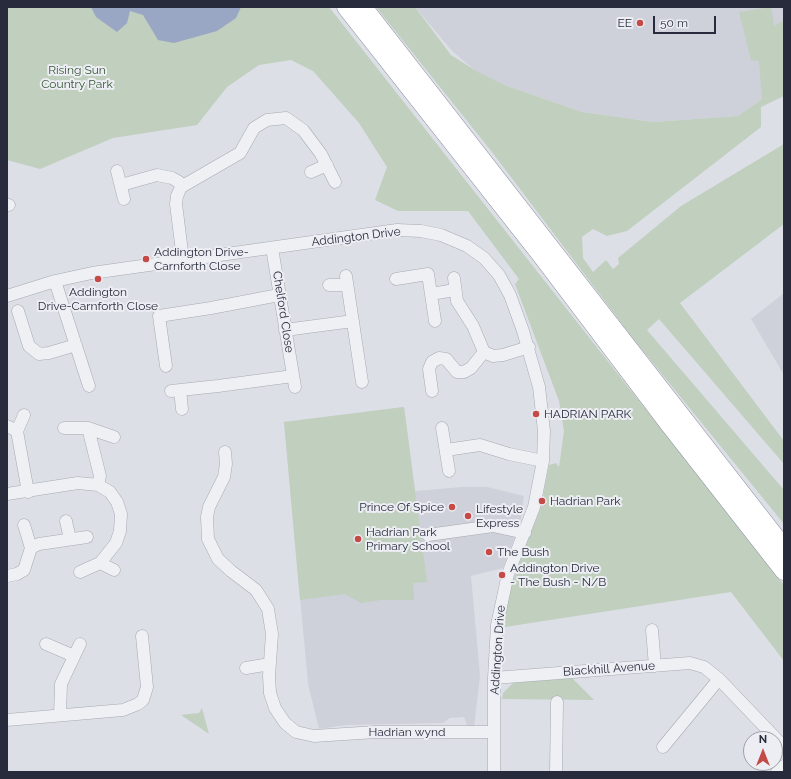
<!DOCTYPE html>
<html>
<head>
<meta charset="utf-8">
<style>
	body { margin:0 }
	#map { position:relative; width:791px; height:779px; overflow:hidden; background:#dddfe6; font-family:Raleway,sans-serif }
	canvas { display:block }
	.frame { position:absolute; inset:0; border:8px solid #272b3b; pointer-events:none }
	.north { position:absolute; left:743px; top:731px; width:40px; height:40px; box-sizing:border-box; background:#eceef3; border:1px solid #9da0a9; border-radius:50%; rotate:0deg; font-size:11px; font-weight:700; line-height:16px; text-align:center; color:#272b3b }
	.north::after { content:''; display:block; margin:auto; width:14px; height:18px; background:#c54947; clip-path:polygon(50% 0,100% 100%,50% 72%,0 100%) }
	.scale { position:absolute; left:653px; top:16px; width:63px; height:18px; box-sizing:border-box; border:2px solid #272b3b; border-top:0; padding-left:5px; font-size:12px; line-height:14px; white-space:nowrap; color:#272b3b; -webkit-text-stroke:3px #eceef3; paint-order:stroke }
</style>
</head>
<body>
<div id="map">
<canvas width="791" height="779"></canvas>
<div class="frame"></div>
<div class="north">N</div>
<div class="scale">50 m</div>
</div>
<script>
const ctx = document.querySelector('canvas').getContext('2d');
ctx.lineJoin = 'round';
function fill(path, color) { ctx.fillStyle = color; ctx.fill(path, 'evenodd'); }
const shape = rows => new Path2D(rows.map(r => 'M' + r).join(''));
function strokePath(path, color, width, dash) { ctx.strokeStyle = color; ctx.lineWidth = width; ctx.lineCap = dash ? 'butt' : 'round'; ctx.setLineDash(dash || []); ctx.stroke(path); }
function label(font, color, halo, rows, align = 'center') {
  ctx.font = font + ' Raleway,sans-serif'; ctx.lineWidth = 4; ctx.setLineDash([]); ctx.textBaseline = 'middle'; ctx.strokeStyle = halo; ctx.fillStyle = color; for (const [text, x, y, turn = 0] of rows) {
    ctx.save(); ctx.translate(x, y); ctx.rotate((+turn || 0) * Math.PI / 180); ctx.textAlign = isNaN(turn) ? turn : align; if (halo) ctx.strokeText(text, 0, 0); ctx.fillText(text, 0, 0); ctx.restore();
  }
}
const built = shape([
	[415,7,784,7,784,55,762,99,738,116,654,122,582,112,507,86,477,72,452,51],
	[784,293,784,375,751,319],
	[404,407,415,491,462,487,487,487,524,496,520,524,503,568,471,576,480,676,474,728,467,725,464,717,450,718,443,723,345,725,319,729,308,684,284,422]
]);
const green = shape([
	[7,7,329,7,784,585,784,661,731,592,505,627,503,611,523,552,541,507,549,465,556,463,559,467,564,431,559,401,515,284,519,279,468,211,398,211,375,200,387,167,359,123,313,71,291,60,259,65,227,87,197,125,113,138,40,169,7,160],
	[376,7,415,7,451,55,478,72,507,86,582,112,654,122,738,116,762,99,759,61,751,60,739,12,771,7,774,26,784,20,784,96,761,107,761,127,627,231,607,236,593,229,582,237,583,258,593,272,606,260,613,269,619,264,618,258,681,206,784,144,784,224,680,303,784,441,784,464,659,319,647,330,784,490,784,524,635,341,492,152],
	[404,407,427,582,413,583,414,600,381,600,361,603,345,594,300,600,284,422],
	[572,678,594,700,502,699,503,693,513,683],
	[202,708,209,734,181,715,199,713]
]);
const water = shape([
	[91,7,241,7,236,18,217,31,174,43,158,40,143,15,130,11,127,23,117,32,96,17]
]);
const minor = shape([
	[117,171,124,199],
	[311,172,327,165],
	[121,185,157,175,172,178,179,182,181,187],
	[7,205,9,205],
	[272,248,295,387],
	[183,260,176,204,177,196,181,187,240,153,254,128,267,120,286,118,303,130,321,154,335,182],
	[346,276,362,382],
	[454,278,457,301,473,326,484,352,493,356,503,355,529,347],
	[396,279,428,274,435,321],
	[55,281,89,386],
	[329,285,347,285],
	[431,294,455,290],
	[7,296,55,281,92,273,397,230,421,231,441,235,467,246,484,258,499,275,510,295,523,331,539,387,544,431,543,461,534,507,508,574,497,625,494,678,494,772],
	[18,311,29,346,39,354,49,353,76,345],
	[285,330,353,321],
	[166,366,159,316,211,308,279,295],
	[180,390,182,409],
	[171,391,218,386,293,376],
	[432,391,429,369,432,362,439,358,446,359,457,372,464,372,471,368,484,352],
	[7,426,17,431,24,415],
	[64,428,88,428,114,437],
	[88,428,100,476,98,485],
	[442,428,449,471],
	[17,431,28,492],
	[446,450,480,445,509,454,543,461],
	[225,452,226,464,224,477,209,507,207,517,208,539,218,559,231,571,256,590,268,609,272,634,269,676,270,693,275,708,285,723,296,732,314,736,376,732,494,732],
	[7,494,78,483,98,485,110,492,117,502,121,514,120,531,116,543,100,563],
	[66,521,70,539],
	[24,525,31,548],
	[428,535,493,526,525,533],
	[80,572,100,563,114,570],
	[7,576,17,574,24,570,31,548,39,544,87,537],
	[652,630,655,666],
	[46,644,74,656],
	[246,668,270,664],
	[494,678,690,663,704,667,719,679,784,747],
	[60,715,61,684,80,644],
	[7,720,123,710,138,704,143,700,147,687,142,636],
	[663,747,719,679],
	[556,772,557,702],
	[777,772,784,766]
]);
const highway = shape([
	[346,7,541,255,669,424,784,571],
	[363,7,784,548]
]);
const markers = [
	[640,23,4,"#c54947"],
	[146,259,4,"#c54947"],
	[98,279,4,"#c54947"],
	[536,414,4,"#c54947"],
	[542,501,4,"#c54947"],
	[452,507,4,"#c54947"],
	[468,516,4,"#c54947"],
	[358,539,4,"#c54947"],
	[489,552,4,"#c54947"],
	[502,575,4,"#c54947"]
];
const poiNames = [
	["EE",632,23,"right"],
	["Addington Drive-",154,252],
	["Carnforth Close",154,266],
	["Addington",98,292,"center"],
	["Drive-Carnforth Close",98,306,"center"],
	["HADRIAN PARK",544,414],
	["Hadrian Park",550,501],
	["Prince Of Spice",444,507,"right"],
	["Lifestyle",476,509],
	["Express",476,523],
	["Hadrian Park",366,532],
	["Primary School",366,546],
	["The Bush",497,552],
	["Addington Drive",510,568],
	["- The Bush - N/B",510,582]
];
const parkNames = [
	["Rising Sun",77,70],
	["Country Park",77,84]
];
const streetNames = [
	["Addington Drive",356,237,-7],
	["Chelford Close",283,312,81],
	["Addington Drive",498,650,-86],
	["Blackhill Avenue",609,669,-4],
	["Hadrian wynd",407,732]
];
fill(built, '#cfd1da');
fill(green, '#c0cfbe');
fill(water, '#99a7c4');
strokePath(minor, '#a6a9b3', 13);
strokePath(highway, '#858a9b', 19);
strokePath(minor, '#eff0f4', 12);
strokePath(highway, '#fff', 18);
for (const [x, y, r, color] of markers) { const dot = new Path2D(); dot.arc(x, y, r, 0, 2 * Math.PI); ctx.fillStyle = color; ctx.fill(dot); strokePath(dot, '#eceef3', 1.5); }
label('12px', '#272b3b', '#eceef3', poiNames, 'left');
label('12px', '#365635', '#eceef3', parkNames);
label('12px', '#272b3b', '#eceef3', streetNames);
</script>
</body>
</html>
